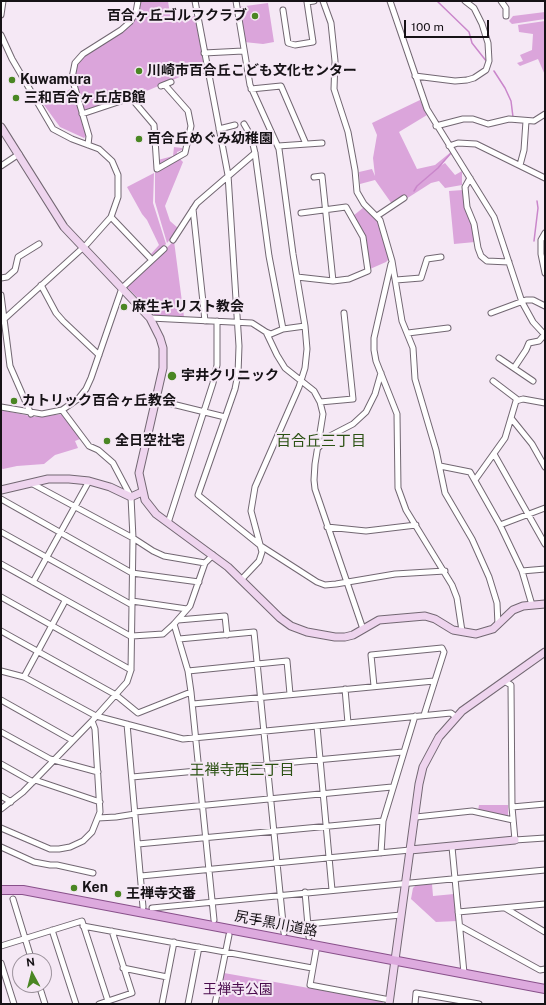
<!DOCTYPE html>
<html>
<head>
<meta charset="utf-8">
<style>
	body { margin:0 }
	#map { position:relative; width:546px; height:1005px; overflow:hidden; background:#f5e8f5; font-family:"Public Sans",sans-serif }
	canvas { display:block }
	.frame { position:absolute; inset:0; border:2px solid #161216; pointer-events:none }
	.north { position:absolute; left:12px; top:953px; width:40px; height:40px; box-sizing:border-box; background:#f5e8f5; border:1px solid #9c929c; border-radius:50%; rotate:353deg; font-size:11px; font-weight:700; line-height:16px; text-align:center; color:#161216 }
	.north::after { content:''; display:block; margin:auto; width:14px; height:18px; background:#4a8623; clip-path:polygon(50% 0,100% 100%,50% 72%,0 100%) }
	.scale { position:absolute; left:404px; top:20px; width:85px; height:18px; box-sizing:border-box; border:2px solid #161216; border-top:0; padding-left:5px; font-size:12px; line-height:14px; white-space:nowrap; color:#161216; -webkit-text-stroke:3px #f5e8f5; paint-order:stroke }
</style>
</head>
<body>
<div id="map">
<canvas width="546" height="1005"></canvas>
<div class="frame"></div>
<div class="north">N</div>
<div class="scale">100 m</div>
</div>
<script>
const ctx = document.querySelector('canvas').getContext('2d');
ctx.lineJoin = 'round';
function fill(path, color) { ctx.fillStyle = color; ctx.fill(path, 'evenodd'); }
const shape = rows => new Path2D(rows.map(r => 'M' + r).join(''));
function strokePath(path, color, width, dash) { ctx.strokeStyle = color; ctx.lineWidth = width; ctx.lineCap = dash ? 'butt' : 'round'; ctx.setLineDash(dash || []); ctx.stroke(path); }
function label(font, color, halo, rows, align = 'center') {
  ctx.font = font + ' "Public Sans","Noto Sans JP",sans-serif'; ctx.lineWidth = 4; ctx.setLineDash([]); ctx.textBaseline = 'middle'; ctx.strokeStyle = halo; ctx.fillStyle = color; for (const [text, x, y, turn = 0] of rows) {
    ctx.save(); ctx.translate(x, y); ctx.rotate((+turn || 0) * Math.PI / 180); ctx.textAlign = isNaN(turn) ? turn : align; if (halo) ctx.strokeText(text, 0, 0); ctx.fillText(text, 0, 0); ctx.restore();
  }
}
const green = shape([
	[140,1,168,1,171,21,195,16,204,67,182,74,182,76,149,90,84,110,76,82,76,66,87,54,130,26,138,15],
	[268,3,274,42,263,44,244,42,238,7],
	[545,12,545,19,512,24,509,21,513,16],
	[545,21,545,75,538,59,520,66,517,63,523,61,520,55,532,50,533,34,519,32,518,25],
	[72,88,86,136,84,138,60,127,44,105],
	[420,100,427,115,399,132,417,169,435,165,451,152,440,166,445,163,455,175,462,171,462,185,445,188,439,181,431,183,406,199,403,196,392,204,375,180,360,184,359,172,372,169,375,176,373,158,377,135,372,123],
	[174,147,182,148,182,150,177,152,177,155,161,164,159,163,158,160,173,156],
	[180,159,183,162,165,206,170,221,179,229,167,243,155,202,155,172],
	[154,173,153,203,166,244,153,256,151,254,159,245,147,220,142,214,127,187],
	[463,190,472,225,475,242,454,244,449,191],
	[364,207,378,220,389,259,386,262,370,269,365,236,353,216],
	[174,241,184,317,155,316,127,287,127,285],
	[1,410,35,417,63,414,80,439,75,441,78,448,55,455,44,464,17,466,3,469,1,468],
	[479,805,508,805,508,816,478,811],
	[432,884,433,896,454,894,457,921,436,922,411,899,413,888,416,885],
	[224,973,382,1001,383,1003,219,1004]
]);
const stream = shape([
	[437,1,469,32,472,43,487,62],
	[494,71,505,88,511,101,513,117],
	[414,191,417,186,438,168,451,153],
	[534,241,538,208,537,201]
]);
const street = shape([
	[195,1,228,175,239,346,238,374,235,389,198,495,261,546,317,582,325,585,336,584,395,574,445,571],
	[236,1,250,85,279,149,293,254,305,326,307,349,305,368,299,387,255,487,251,511,262,552,259,561,241,580],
	[323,1,331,23,335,61,334,89,348,132,355,170,357,192,364,204,380,220,392,261,402,321,413,348,415,379,436,450,445,493,472,539,489,577,497,603,498,625],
	[390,1,427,109,494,217,522,302,533,322,545,335],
	[501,1,506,8,506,16],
	[283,10,288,43,295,45,313,42,307,2,314,1],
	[1,15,3,1],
	[1,35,12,59,53,129,72,139,99,149,112,161,118,175,118,197,111,217,87,244,1,322],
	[204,53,243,51],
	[195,73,203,70,208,71],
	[415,76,455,81,467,80,474,78,486,70,489,61,488,43,482,24,474,8,465,1],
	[161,86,171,82],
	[251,89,281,86,306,144],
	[131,98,154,125,157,169,185,153,191,126,188,111,165,85],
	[82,114,136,96],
	[244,124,251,136,255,153,269,256,283,329],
	[436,126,463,119,473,119,488,124,509,119,534,121,545,114],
	[219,129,235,125],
	[88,145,89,136,72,78,75,63,83,54,121,30,130,22,136,12,138,1],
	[278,146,322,143],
	[449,146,458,143,476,144,545,178],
	[520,165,524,150,526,121],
	[1,166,19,154],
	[314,177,322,176,333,281],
	[470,178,465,187,467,207,474,224,478,248,481,256,487,261,509,262],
	[193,209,205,321],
	[377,216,404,198],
	[111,217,152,260],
	[545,233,541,240,541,254,545,273],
	[173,240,197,203,255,153],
	[391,264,374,338,374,350,376,361,397,414,398,488,406,510,452,585,457,598,462,631],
	[297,277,333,281,349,279,368,271,363,237,346,207,301,213],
	[1,278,7,277,15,270,18,257,39,244],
	[396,280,421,278,427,259,441,257],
	[41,285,56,313,63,321,99,355],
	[1,295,10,366,31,414],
	[491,313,526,300,533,300,545,306],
	[150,318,252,323,266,332,277,355,285,368,314,391,320,402,323,414,315,464,314,480,315,489,363,629],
	[266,332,271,334,283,329,305,326],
	[408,333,448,328],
	[499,358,533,381],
	[514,368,526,350,529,343,539,341,545,334],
	[493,381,518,400],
	[156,400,225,417],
	[320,402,353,399,344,313],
	[1,407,42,414,62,410,78,399,86,389,91,378,122,288,164,249],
	[511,418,532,444,545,467],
	[319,447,326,438,353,424,366,412,375,394,381,373],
	[494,454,545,544],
	[440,466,470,472,500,525,522,571,532,605],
	[475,480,505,438,516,401,523,399,545,403],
	[31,483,133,538,153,551,164,556,205,563],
	[1,499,132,573,199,582],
	[168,523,213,383,217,365,217,321],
	[500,525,545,508],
	[327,527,366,531,416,525],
	[1,532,132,605],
	[1,564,132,637],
	[522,571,545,569],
	[33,582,89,481],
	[1,597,131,670],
	[132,601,187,609],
	[178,620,225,616,227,635],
	[174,624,188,671,191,692,214,920],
	[1,631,116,695,138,713,191,692],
	[132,636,163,634,174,624,190,606,205,563,213,555],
	[179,639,254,632,284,933],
	[1,671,24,677,96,716,183,739,451,713,456,717],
	[188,671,287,661,290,694],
	[24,677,65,601],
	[504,681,511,685,512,807,515,840,545,838],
	[374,686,371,655,442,648,444,652,424,715],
	[345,689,348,723],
	[1,700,72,740],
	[193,704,434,681],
	[127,724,143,907],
	[317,726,332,890],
	[1,732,50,759,98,772],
	[1,764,33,782],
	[132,777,403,752],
	[35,780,100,802],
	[1,796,11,802],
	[512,807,545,804],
	[1,809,23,792,92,721,127,682,131,670,133,538,131,497,113,463,98,450,89,446,62,410],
	[135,812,392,787],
	[416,817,472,811,513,820],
	[98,818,116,817,135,814],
	[1,828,50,849,59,849,70,847,83,841,92,832,100,812,95,729,92,721],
	[138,844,383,821],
	[1,847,34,862,50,865,57,865,93,873],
	[452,847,464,973],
	[381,853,383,821,415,716],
	[141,876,410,850],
	[305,892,309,937],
	[13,899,32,961],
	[152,908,545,870],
	[505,908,545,932],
	[458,912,545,904],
	[308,924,401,915],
	[83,926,312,968],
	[460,926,540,970,545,969],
	[52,930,76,1004],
	[317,945,310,985,390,1000],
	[1,946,82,921,108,1001],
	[1,963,14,1004],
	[123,968,167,977],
	[39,985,45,1004],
	[99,1004,132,993,112,931],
	[162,1004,174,942],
	[188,1004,199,947],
	[215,1004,229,935],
	[415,1004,416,993,479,1004]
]);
const secondary = shape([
	[1,127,64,227,150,318,160,338,163,348,163,368,139,473,145,500,156,514,228,567,280,618,291,626,307,632,335,637,345,637,353,635,379,620,425,616,435,619,453,630,476,634,493,629,513,610,523,606,545,604],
	[1,490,48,479,69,479,89,481,110,487,131,497,142,492],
	[410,850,515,840],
	[389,1004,419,784,423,767,439,737,462,711,545,652]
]);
const primary = shape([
	[1,890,23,890,545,989]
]);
const markers = [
	[255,16,4,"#4a8623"],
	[139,71,4,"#4a8623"],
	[12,80,4,"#4a8623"],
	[16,98,4,"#4a8623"],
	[139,139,4,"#4a8623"],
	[124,307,4,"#4a8623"],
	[172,376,5,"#4a8623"],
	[14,401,4,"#4a8623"],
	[107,441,4,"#4a8623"],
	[74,888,4,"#4a8623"],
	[118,894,4,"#4a8623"]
];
const poiNames = [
	["百合ヶ丘ゴルフクラブ",247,16,"right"],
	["川崎市百合丘こども文化センター",147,71],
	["Kuwamura",20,80],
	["三和百合ヶ丘店B館",24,98],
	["百合丘めぐみ幼稚園",147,139],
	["麻生キリスト教会",132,307],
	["宇井クリニック",181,376],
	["カトリック百合ヶ丘教会",22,401],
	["全日空社宅",115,441],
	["Ken",82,888],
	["王禅寺交番",126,894]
];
const streetNames = [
	["尻手黒川道路",276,924,11]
];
const parkNames = [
	["王禅寺公園",238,990]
];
const neighbourhoodNames = [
	["百合丘三丁目",321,441],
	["王禅寺西二丁目",242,770]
];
fill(green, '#dba5db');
strokePath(stream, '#ca86cb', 1.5);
strokePath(street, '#726772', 7);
strokePath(secondary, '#726772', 9);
strokePath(primary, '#88508a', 10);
strokePath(street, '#fff', 5);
strokePath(secondary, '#eed4ee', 7);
strokePath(primary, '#ddaade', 8);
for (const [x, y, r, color] of markers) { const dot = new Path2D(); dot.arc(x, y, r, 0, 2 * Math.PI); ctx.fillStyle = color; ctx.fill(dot); strokePath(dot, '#f5e8f5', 1.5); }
label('bold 14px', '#161216', '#f5e8f5', poiNames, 'left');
label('14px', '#161216', '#f5e8f5', streetNames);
label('14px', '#490a4c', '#f5e8f5', parkNames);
label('15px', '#2b5113', '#f5e8f5', neighbourhoodNames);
</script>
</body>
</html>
